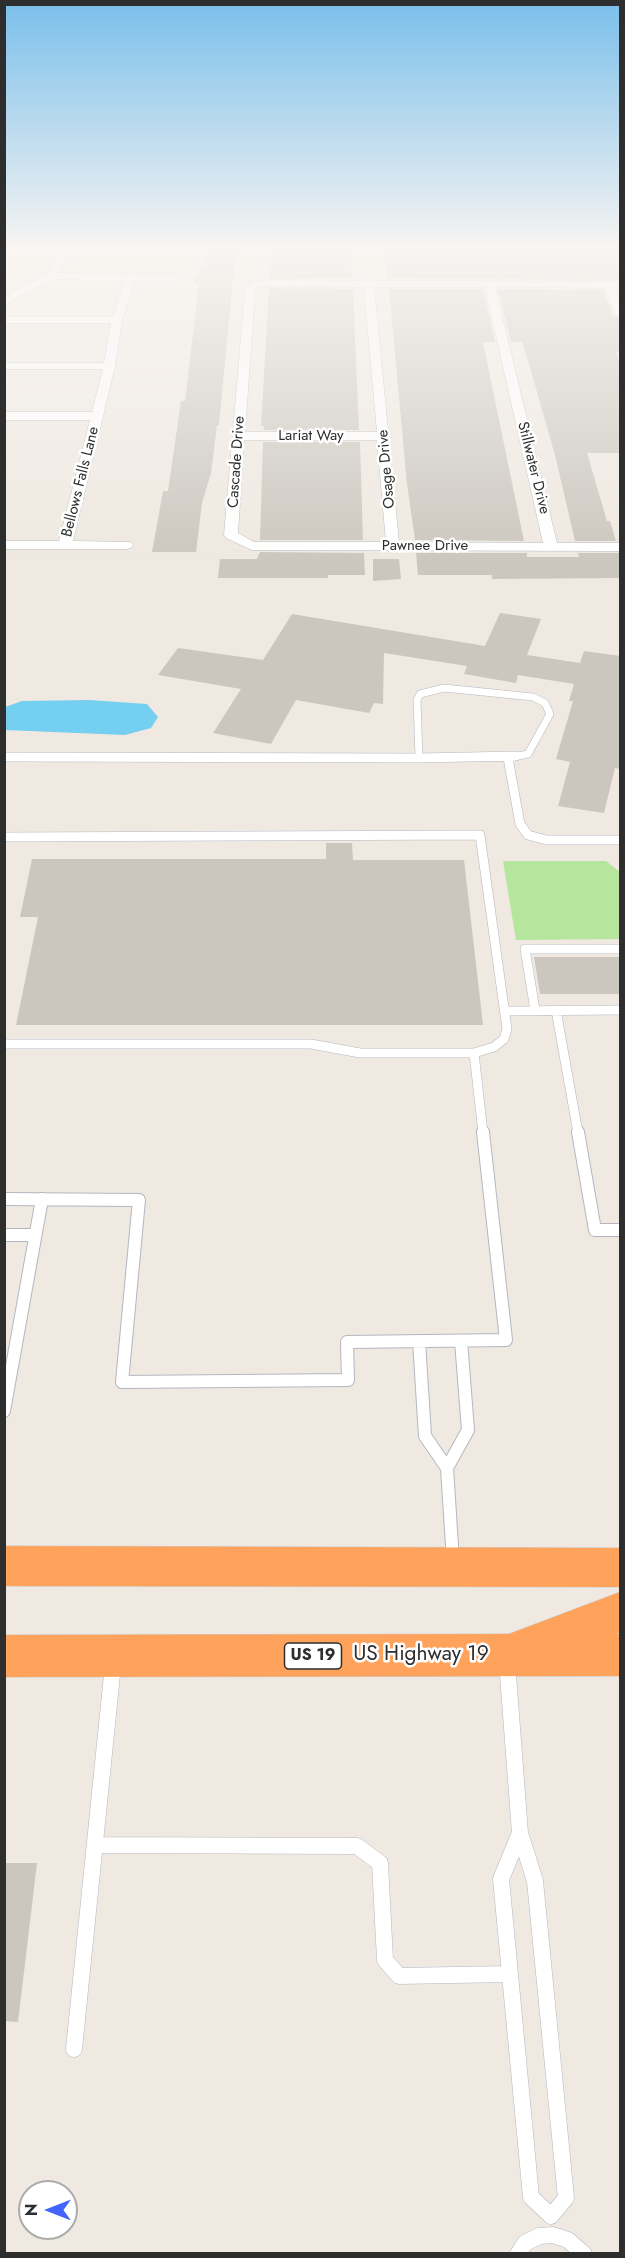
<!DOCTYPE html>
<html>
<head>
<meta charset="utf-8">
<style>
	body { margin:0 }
	#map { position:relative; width:625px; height:2258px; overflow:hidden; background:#efe9e1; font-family:Jost,sans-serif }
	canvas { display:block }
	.frame { position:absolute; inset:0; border:6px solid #2e2e2e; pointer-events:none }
	.north { position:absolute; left:18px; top:2180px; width:60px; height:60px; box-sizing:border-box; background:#fff; border:2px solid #ababab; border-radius:50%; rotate:270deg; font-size:16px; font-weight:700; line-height:24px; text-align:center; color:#2e2e2e }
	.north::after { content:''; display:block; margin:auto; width:21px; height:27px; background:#4264fb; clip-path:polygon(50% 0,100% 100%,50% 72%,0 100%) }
</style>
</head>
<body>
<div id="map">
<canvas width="625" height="2258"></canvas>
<div class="frame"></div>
<div class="north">N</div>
</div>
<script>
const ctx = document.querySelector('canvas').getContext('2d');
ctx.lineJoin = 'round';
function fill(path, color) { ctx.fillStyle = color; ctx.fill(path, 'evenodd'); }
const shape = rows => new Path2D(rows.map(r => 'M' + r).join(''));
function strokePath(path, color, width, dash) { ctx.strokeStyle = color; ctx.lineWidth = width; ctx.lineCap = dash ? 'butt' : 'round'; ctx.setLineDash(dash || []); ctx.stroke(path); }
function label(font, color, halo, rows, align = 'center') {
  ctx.font = font + ' Jost,sans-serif'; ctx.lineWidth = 5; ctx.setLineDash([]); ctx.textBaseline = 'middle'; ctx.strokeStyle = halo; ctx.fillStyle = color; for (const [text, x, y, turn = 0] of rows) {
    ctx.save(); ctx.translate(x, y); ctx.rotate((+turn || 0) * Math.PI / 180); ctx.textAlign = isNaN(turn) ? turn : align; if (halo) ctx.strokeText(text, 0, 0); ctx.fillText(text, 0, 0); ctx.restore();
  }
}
const green = shape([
	[503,861,606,861,620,872,620,939,516,940]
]);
const water = shape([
	[89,700,147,704,158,717,151,728,125,735,5,730,5,707,22,701]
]);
const building = shape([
	[210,248,236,248,219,425,217,425,211,473,202,503,196,552,152,552,163,491,168,491,181,401,185,401,199,283,193,283],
	[271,248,351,248,352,278,270,278],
	[384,248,621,249,621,280,387,278],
	[269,288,353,289,359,430,264,430,264,426,261,426],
	[389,289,483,289,495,342,483,342,524,541,415,540,407,484],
	[498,289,603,290,613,315,621,319,621,352,616,352,621,366,621,453,587,453,607,521,610,521,616,541,575,541,555,455,529,364,522,342,511,342],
	[263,442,360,442,363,540,260,540],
	[260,552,364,553,365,575,328,575,328,578,218,578,220,559,257,559],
	[416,553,527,553,527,557,579,557,578,553,619,553,621,578,492,579,492,575,418,575],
	[373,559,399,559,401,579,373,581],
	[500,613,541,619,527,655,580,663,584,651,621,656,621,769,615,768,604,813,558,806,570,762,556,759,573,701,569,701,574,684,518,675,516,683,464,674,467,666,384,653,383,704,374,703,369,713,296,700,271,744,213,733,241,689,158,675,178,648,263,660,292,614,485,646],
	[326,843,352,843,353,860,464,860,483,1025,16,1025,38,917,20,917,32,859,326,859],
	[534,957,621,957,621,994,540,994],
	[4,1863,37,1863,18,2022,4,2021]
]);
const laneFar3 = shape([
	[4,757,410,758],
	[419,758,417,700,420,694,444,688,533,697,545,703,550,714,528,754,508,758]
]);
const laneFar2 = shape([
	[4,757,419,758],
	[419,758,516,756],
	[508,758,520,824,528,835,546,840,620,840],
	[4,837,480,835,507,1029,504,1039,494,1047,474,1053,483,1133],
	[535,1010,525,949,620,949],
	[556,1010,578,1133],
	[504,1011,620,1010],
	[4,1044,311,1044,360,1053,474,1053]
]);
const laneFar1 = shape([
	[578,1132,595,1230,620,1230],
	[4,1199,139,1200,122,1382,348,1380,347,1342,506,1340,483,1132],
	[4,1235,35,1235],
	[419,1341,425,1436,447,1468,453,1561],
	[4,1411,42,1199],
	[447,1468,468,1430,461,1341]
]);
const lane = shape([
	[507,1662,520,1833],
	[520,1833,535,1881,566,2198,551,2216,531,2197,501,1879,520,1833],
	[95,1845,357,1846,380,1863,385,1960,399,1976,510,1974],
	[74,2049,113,1665],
	[518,2254,525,2243,539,2236,553,2235,568,2240,584,2254]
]);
const street = shape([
	[65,248,74,248,57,273,175,276,180,279,175,282,134,281,122,320,115,366,73,541,131,542,133,545,131,548,126,549,4,549,4,541,59,541,90,420,4,420,4,412,92,412,103,369,4,369,4,363,104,363,111,323,4,323,4,317,113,317,124,281,52,279,4,305,4,298,47,274,65,248],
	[268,280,620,282,620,288,615,288,620,302,620,317,615,314,605,288,495,287,557,543,620,543,620,551,252,550,226,538,224,535,245,291,253,283,268,280],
	[268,286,364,287,377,432,245,432,255,292,260,287,268,286],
	[374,287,485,287,543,543,399,542,374,287],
	[244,440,377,440,386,542,254,542,238,533,244,440]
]);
const highway = shape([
	[4,1546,620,1548,620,1587,4,1586,4,1546],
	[620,1592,620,1632,616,1634,620,1634,620,1676,4,1677,4,1635,509,1634,620,1592]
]);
const farStreetnames = [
	["Lariat Way",311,436],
	["Cascade Drive",237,462,-86],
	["Stillwater Drive",533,468,76],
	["Osage Drive",387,469,-95],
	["Bellows Falls Lane",81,482,-76],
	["Pawnee Drive",425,546]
];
const shields = [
	[313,1656,57]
];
const shieldNames = [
	["US 19",313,1656]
];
const nearStreetnames = [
	["US Highway 19",421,1655]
];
fill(green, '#b6e59e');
fill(water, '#75cff0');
fill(building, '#cbc7bf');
strokePath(laneFar3, '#b4b7c1', 8);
strokePath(laneFar2, '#b4b7c1', 10);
strokePath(laneFar1, '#b4b7c1', 14);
strokePath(lane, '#b4b7c1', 17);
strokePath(street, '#b4b7c1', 1);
strokePath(highway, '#c9c9c9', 1);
strokePath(laneFar3, '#fff', 7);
strokePath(laneFar2, '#fff', 9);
strokePath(laneFar1, '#fff', 12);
strokePath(lane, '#fff', 16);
fill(street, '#fff');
fill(highway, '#ffa35c');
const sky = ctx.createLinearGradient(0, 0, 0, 564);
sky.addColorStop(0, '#7abfeb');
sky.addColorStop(0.44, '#f8f5f2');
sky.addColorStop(1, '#f8f5f200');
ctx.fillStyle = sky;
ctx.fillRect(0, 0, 625, 564);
label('15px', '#2e2e2e', '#fff', farStreetnames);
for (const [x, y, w] of shields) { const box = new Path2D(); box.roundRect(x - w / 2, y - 13, w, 26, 4.5); ctx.fillStyle = '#fff'; ctx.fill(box); strokePath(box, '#2e2e2e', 1.5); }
label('bold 16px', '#2e2e2e', null, shieldNames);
label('21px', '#2e2e2e', '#fff', nearStreetnames);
</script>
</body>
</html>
